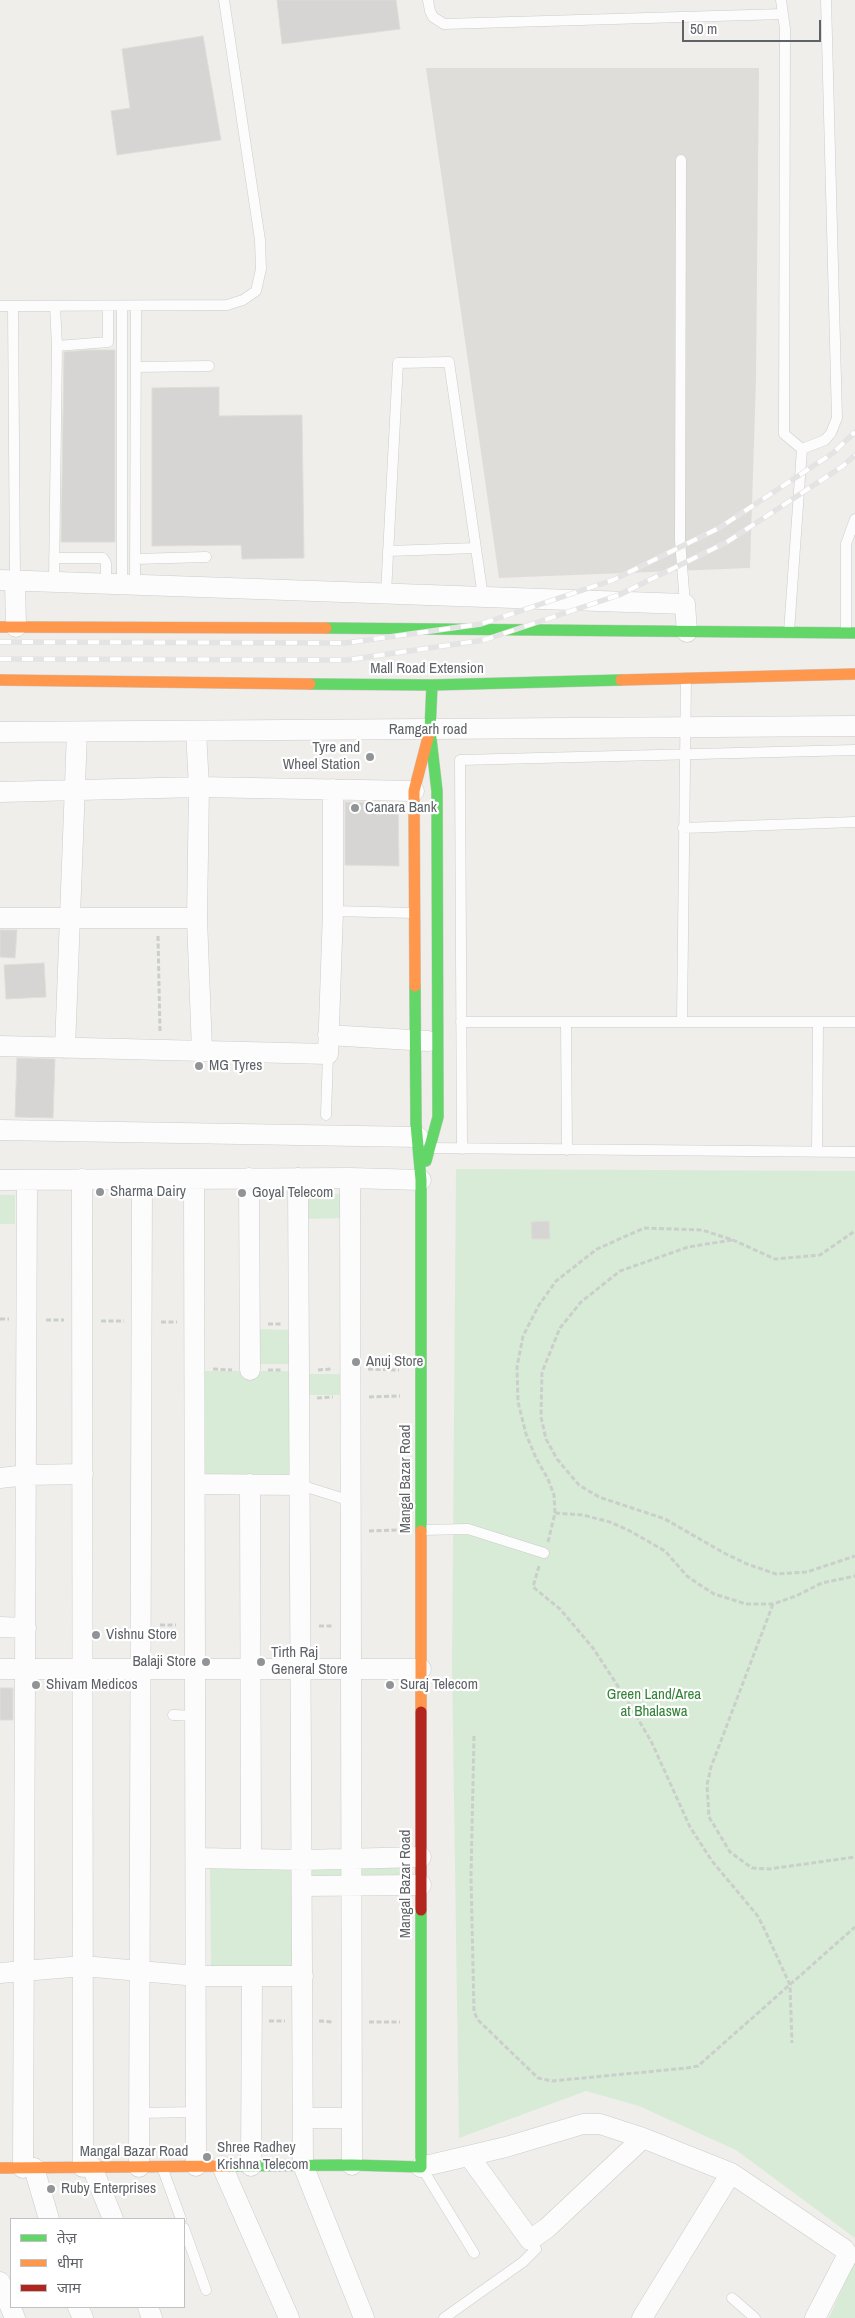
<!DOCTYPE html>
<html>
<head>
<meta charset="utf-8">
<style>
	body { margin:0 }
	#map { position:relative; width:855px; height:2318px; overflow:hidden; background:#efeeea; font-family:"Archivo Narrow","Noto Sans Devanagari",sans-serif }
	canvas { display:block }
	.legend { position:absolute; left:10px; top:2218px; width:175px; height:90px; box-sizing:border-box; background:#fff; border:1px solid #bfc1c3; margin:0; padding:6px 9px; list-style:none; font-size:15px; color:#5f6368 }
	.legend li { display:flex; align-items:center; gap:10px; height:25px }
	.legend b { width:25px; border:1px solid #bfc1c3 }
	.scale { position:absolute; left:682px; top:20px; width:139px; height:22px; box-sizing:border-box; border:2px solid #5f6368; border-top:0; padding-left:6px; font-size:15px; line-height:18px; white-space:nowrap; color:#5f6368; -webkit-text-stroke:4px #fff; paint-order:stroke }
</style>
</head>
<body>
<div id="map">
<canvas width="855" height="2318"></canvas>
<ul class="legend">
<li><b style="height:6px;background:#63d668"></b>तेज़</li>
<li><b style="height:6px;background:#ff974d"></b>धीमा</li>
<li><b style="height:6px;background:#b3261e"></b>जाम</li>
</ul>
<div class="scale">50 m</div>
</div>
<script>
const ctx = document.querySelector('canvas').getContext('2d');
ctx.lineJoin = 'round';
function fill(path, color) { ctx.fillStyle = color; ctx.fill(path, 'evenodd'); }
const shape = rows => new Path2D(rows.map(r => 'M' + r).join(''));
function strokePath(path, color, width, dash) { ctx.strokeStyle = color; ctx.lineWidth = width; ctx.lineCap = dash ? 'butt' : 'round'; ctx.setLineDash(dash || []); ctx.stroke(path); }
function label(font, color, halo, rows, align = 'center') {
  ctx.font = font + ' "Archivo Narrow",sans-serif'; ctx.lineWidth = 4.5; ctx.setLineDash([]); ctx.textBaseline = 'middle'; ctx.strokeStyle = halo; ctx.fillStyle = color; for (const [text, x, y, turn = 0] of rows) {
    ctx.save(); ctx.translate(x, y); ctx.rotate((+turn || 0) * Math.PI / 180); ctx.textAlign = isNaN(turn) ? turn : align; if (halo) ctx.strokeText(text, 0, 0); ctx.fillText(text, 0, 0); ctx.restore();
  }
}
const industrial = shape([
	[426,68,759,68,756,379,750,568,499,578]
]);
const green = shape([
	[456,1169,855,1171,855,2238,736,2150,639,2106,586,2091,459,2138,452,1663],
	[303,1194,341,1194,341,1218,304,1219],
	[0,1195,15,1195,15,1224,0,1224],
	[256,1329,293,1330,292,1364,255,1364],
	[201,1371,295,1371,293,1478,201,1479],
	[304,1374,345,1374,345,1395,304,1395],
	[402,1861,402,1881,308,1883,307,1863],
	[297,1867,298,1966,211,1968,210,1868],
	[855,2260,855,2318,829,2318]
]);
const building = shape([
	[277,0,396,0,400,29,282,44,277,0],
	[203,36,221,140,117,155,111,111,130,108,122,49,203,36],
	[88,350,115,350,115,542,61,542,64,352,88,350],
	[219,387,219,416,302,415,304,558,242,559,241,545,152,546,152,388,219,387],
	[345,802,398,803,399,866,345,865,345,802],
	[0,930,17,930,15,958,0,957,0,930],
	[44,963,46,997,6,999,4,965,44,963],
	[17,1058,55,1059,53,1118,15,1117,17,1058],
	[549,1221,550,1239,532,1239,531,1222,549,1221],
	[0,1688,13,1688,13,1720,0,1720,0,1688]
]);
const path = shape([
	[158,936,160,1032],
	[732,1240,688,1247,620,1271,581,1302,560,1328,542,1372,541,1417,546,1439,557,1459,579,1485,599,1497,665,1519,724,1553,747,1564,776,1574,807,1572,855,1556],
	[0,1319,9,1319],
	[46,1320,64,1320],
	[101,1321,124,1321],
	[161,1322,177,1322],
	[268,1324,282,1324],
	[213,1369,232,1370],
	[368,1369,399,1370],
	[268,1370,282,1370],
	[318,1370,331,1369],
	[369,1397,400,1396],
	[317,1398,333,1397],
	[555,1513,583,1515,610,1522,630,1531,665,1551,687,1576,700,1585,714,1594,746,1604,773,1604,796,1596,822,1583,855,1576],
	[369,1531,400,1530],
	[548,1542,555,1513,554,1495,548,1479,536,1458,526,1434,518,1402,517,1367,523,1336,539,1305,556,1281,597,1249,644,1228,702,1230,733,1240,775,1259,820,1255,855,1231],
	[539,1566,533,1587,560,1609,593,1648,625,1697,651,1741,690,1827,712,1861,757,1915,762,1924,790,1985,792,2043],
	[773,1604,711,1767,707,1785,709,1817,730,1852,752,1868,769,1869,855,1857],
	[160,1625,176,1625],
	[319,1626,333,1626],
	[474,1736,471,1876,474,2012,478,2020,538,2078,552,2081,687,2068,698,2066,855,1927],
	[269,2021,285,2021],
	[319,2021,333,2022],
	[369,2022,400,2022]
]);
const lane = shape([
	[428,0,430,11,433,17,444,24,783,14],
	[781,0,785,29,784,434,802,449],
	[681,160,680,540,685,604],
	[0,306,227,305,243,300,256,291,261,269,260,240,224,0],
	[13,306,15,580],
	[55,306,57,346],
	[122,306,122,583],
	[136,367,209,366],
	[802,449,825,440,831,433,837,418,826,0],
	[388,551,476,548],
	[54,558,103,558,106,563,106,582],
	[135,559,206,557],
	[54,581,57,346,108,342,108,306],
	[135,583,136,306],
	[386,593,398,363,449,362,483,597],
	[789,632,802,449],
	[846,632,846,544,855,519],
	[683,828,855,822],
	[333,911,414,913],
	[461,1022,855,1022],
	[566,1022,567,1150],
	[682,1022,686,678],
	[326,1115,328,1054],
	[430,1148,855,1152],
	[462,1149,460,760,855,750],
	[817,1152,818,1022],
	[300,1485,351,1501],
	[422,1530,468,1529,544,1553],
	[173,1715,196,1716],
	[140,2113,197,2112],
	[162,2167,181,2219],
	[422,2168,474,2253],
	[184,2228,206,2290],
	[732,2298,755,2318],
	[444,2318,523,2262,536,2249,530,2240]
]);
const street = shape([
	[0,580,685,604,687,632],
	[15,580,16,627],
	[196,731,199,787,197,918,202,1051],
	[0,732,855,726],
	[0,792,199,787,414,791],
	[0,918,197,918],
	[328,1035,428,1041],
	[0,1046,328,1054,333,911,333,789],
	[65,1048,77,732],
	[0,1130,418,1137],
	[249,1178,250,1370],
	[298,1178,303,2165,364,2318],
	[350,1178,352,2165],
	[82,1179,83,2167],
	[194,1179,196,2166],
	[0,1180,350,1178,421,1180],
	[0,1478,26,1475,83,1474],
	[195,1484,300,1485],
	[250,1484,251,1859],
	[0,1627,26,1628],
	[0,1669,421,1669],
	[197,1858,303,1860,421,1857],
	[303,1886,421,1885],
	[0,1973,83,1966,197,1976,303,1976],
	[303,2118,352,2118],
	[469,2156,530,2240,547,2228,643,2138],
	[222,2166,289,2318],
	[251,2166,252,1976],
	[92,2167,113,2219],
	[139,2167,142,1179],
	[421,2167,506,2147,583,2124,600,2124,643,2138,731,2173,844,2249,846,2252,846,2258,815,2318],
	[23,2168,27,1180],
	[34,2168,49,2219],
	[0,2282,15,2318],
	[78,2307,83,2318],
	[148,2307,152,2318],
	[642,2318,731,2173]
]);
const fast = shape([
	[326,628,855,633],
	[310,684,432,685,621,680],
	[415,986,416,1124,421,1180,421,1531],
	[426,1161,438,1117,437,791,430,730,432,685],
	[231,2166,352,2165,421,2167,421,1910]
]);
const slow = shape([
	[0,627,326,628],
	[0,680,310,684],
	[621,680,855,674],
	[415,986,414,791,430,730],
	[421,1531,421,1712],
	[0,2168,231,2166]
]);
const jam = shape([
	[421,1712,421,1910]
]);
const rail = shape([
	[0,642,346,643,481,624,613,580,719,528,833,453,855,432],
	[0,659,347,660,484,640,619,595,727,542,843,466,855,455]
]);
const markers = [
	[370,757,5,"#919496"],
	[355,808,5,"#919496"],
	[199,1066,5,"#919496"],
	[100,1192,5,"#919496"],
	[242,1193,5,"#919496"],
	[356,1362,5,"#919496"],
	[96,1635,5,"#919496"],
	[206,1662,5,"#919496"],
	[261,1662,5,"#919496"],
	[36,1685,5,"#919496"],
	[390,1685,5,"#919496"],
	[207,2157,5,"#919496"],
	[51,2189,5,"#919496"]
];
const streetNames = [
	["Mall Road Extension",427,669],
	["Ramgarh road",428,730],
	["Mangal Bazar Road",406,1479,-90],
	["Mangal Bazar Road",406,1884,-90],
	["Mangal Bazar Road",134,2152]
];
const poiNames = [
	["Tyre and",360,748,"right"],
	["Wheel Station",360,765,"right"],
	["Canara Bank",365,808],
	["MG Tyres",209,1066],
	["Sharma Dairy",110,1192],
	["Goyal Telecom",252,1193],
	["Anuj Store",366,1362],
	["Vishnu Store",106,1635],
	["Tirth Raj",271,1653],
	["General Store",271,1670],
	["Balaji Store",196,1662,"right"],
	["Shivam Medicos",46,1685],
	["Suraj Telecom",400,1685],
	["Shree Radhey",217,2148],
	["Krishna Telecom",217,2165],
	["Ruby Enterprises",61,2189]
];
const parkNames = [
	["Green Land/Area",654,1695],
	["at Bhalaswa",654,1712]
];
fill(industrial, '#dfddda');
fill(green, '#d8ebd6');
fill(building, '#d6d5d3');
strokePath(building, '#deddd9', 1);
strokePath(lane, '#cbcccc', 11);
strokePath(street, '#cbcccc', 21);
strokePath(fast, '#cacacb', 12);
strokePath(slow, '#cacacb', 12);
strokePath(jam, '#cacacb', 12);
strokePath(path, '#cacfcc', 3, [5, 2.5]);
strokePath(lane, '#fdfcfc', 10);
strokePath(street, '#fdfcfc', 20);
strokePath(fast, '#63d668', 11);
strokePath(slow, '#ff974d', 11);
strokePath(jam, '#b3261e', 11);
strokePath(rail, '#e4e4e4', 5.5);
strokePath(rail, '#fff', 4, [11]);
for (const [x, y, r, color] of markers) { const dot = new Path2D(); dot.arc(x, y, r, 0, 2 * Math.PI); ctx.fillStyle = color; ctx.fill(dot); strokePath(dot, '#fff', 2); }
label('15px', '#5f6368', '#fff', streetNames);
label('15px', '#5f6368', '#fff', poiNames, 'left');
label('15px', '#348238', '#fff', parkNames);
</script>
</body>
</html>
